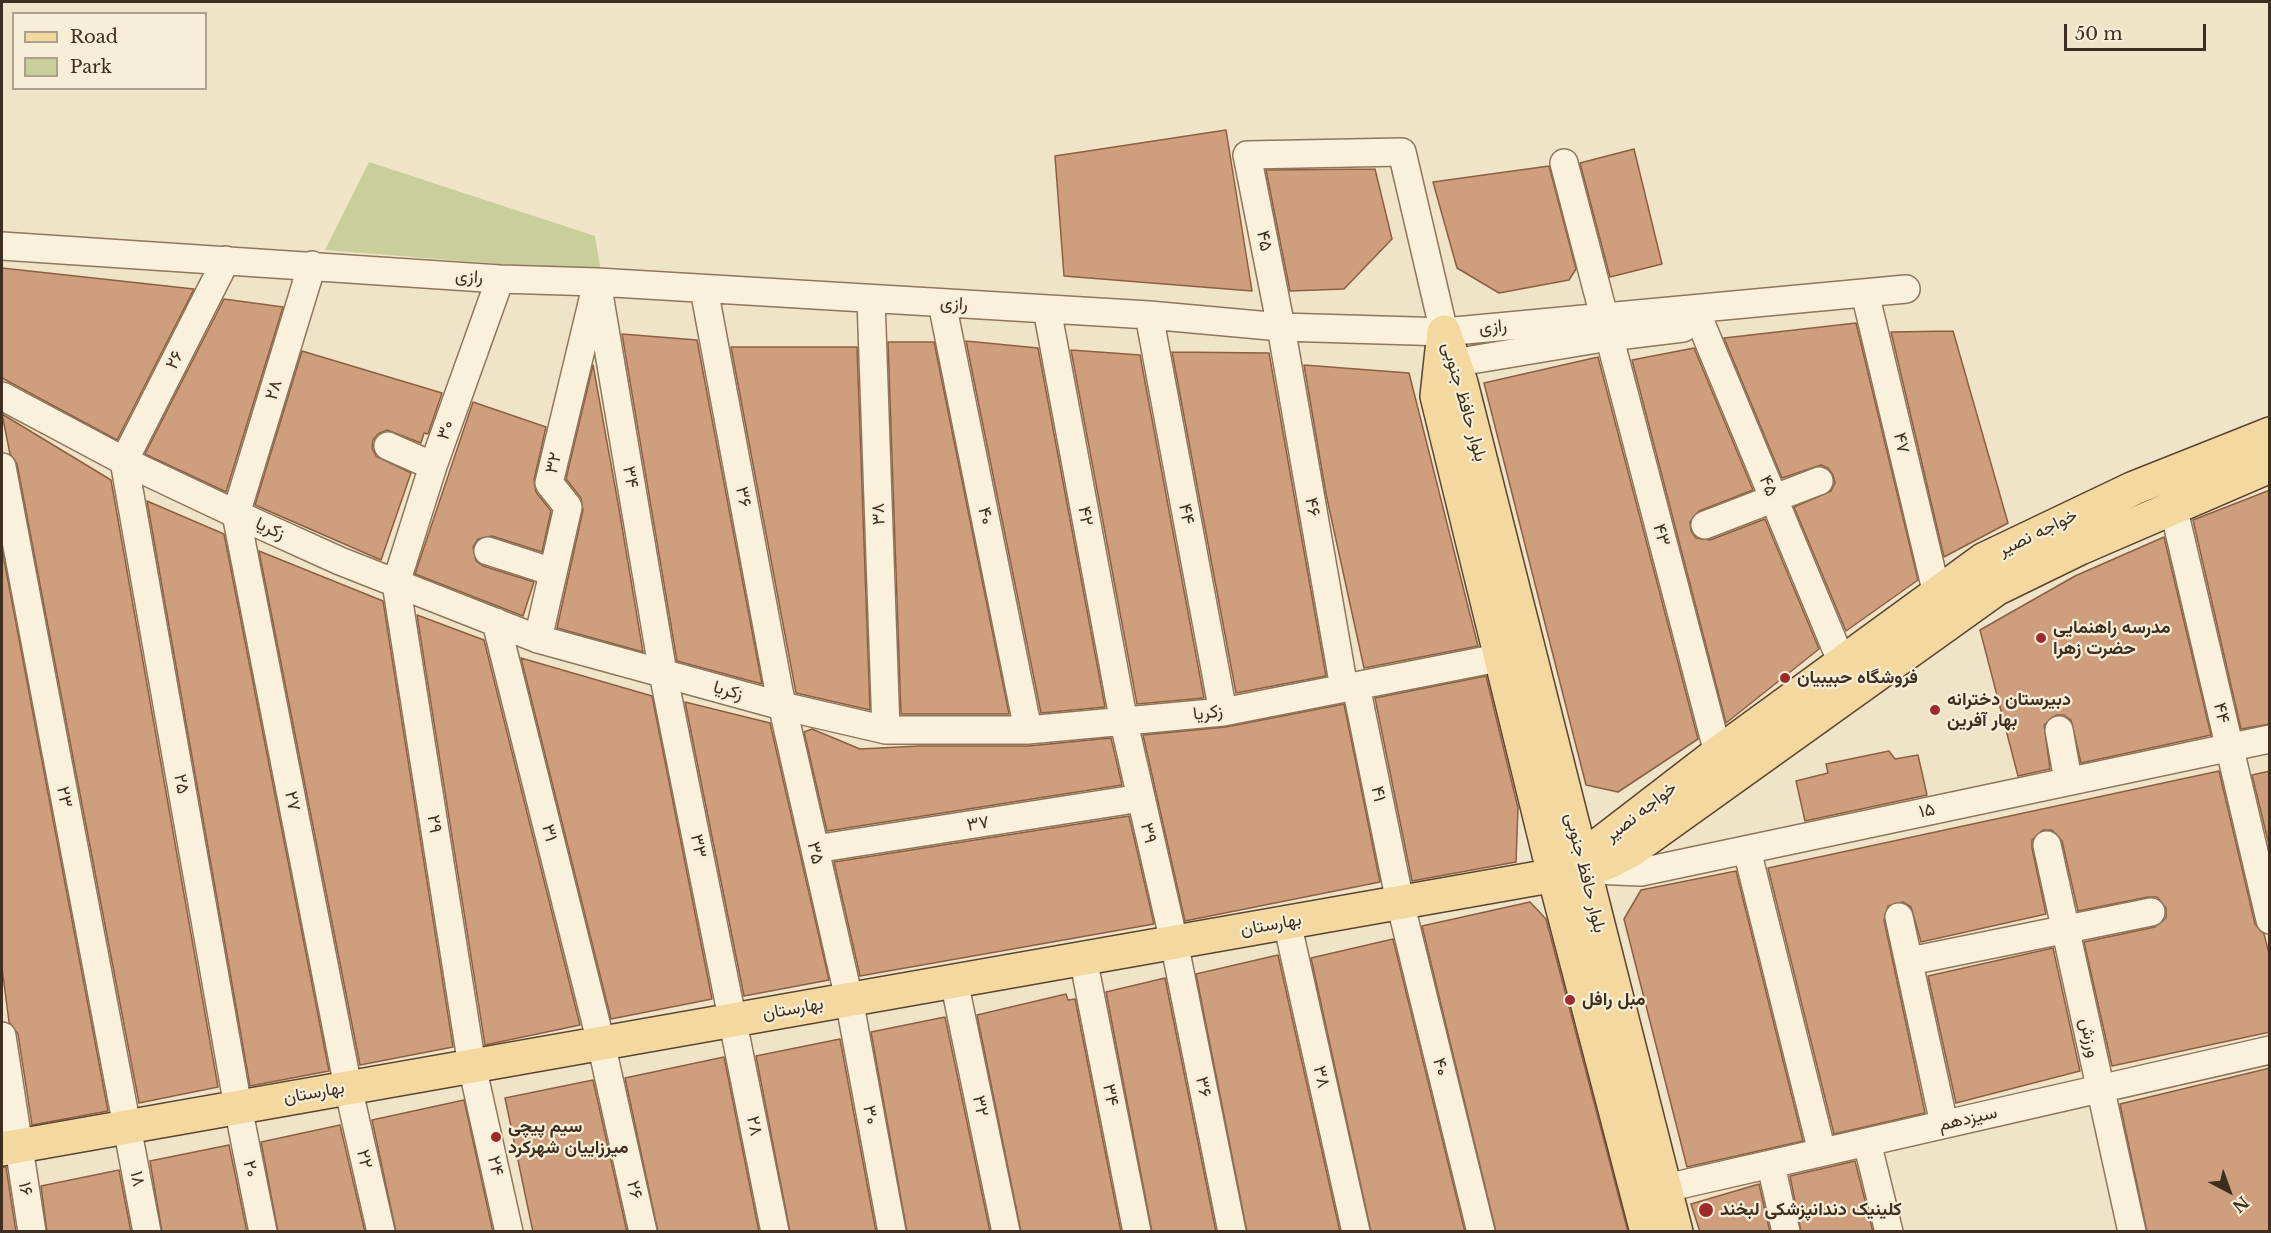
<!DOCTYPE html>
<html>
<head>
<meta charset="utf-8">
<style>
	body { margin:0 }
	#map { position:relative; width:2271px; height:1233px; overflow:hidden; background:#f0e4c8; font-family:"Libre Baskerville",serif }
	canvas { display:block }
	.frame { position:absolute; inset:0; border:3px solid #3d2e20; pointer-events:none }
	.legend { position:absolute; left:12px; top:12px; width:195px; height:78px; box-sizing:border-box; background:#f7eed8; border:2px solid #ada18e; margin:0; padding:8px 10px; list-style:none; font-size:18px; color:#3d2e20 }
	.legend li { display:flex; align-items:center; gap:12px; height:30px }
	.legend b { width:30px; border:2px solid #ada18e }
	.north { position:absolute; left:2199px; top:1161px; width:60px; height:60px; -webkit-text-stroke:4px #f7eed8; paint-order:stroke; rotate:139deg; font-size:16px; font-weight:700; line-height:24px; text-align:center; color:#3d2e20 }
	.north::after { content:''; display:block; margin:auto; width:21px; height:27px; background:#3d2e20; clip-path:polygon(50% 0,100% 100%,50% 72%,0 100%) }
	.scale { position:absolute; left:2064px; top:24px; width:142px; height:27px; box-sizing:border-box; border:3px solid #3d2e20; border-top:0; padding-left:8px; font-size:18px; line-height:21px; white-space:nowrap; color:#3d2e20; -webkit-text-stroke:4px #f7eed8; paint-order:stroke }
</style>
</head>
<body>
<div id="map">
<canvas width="2271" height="1233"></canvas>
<div class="frame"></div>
<ul class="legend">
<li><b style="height:8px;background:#f3d9a0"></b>Road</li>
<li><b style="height:16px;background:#c9cf9b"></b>Park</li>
</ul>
<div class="north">N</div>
<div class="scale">50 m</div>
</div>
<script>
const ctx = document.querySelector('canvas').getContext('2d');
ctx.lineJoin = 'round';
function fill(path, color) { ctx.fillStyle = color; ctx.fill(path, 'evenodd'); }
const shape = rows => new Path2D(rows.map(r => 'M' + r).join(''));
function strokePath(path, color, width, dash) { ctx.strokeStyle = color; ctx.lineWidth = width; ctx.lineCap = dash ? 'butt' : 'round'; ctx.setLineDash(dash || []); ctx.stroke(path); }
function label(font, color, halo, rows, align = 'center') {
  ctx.font = font + ' "Libre Baskerville",Vazirmatn,serif'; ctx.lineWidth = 4.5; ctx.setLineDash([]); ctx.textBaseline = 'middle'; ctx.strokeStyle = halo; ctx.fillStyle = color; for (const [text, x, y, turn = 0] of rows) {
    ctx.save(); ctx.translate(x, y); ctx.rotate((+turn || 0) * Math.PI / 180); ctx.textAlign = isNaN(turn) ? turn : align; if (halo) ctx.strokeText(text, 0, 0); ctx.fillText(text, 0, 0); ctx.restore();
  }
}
const green = shape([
	[369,162,595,236,601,272,325,250]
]);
const building = shape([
	[1226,130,1252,291,1064,276,1055,156,1226,130],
	[1634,149,1662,264,1610,277,1580,163,1634,149],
	[1549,166,1576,269,1569,280,1499,293,1457,268,1433,182,1549,166],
	[1375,169,1392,239,1344,289,1290,291,1266,170,1375,169],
	[2,268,194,289,117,440,2,378,2,268],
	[224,299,283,307,226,492,145,454,224,299],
	[1856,323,1918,580,1846,631,1794,507,1831,491,1835,483,1833,475,1828,468,1821,465,1782,478,1724,338,1856,323],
	[1953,331,2008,523,1944,557,1891,332,1953,331],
	[622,334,697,340,762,684,677,661,622,334],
	[966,341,1038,348,1105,707,1041,713,966,341],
	[888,342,934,342,1009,714,901,714,888,342],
	[731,347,857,347,870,710,796,693,731,347],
	[1694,348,1753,490,1699,511,1690,522,1691,531,1696,538,1710,540,1765,519,1819,649,1726,723,1632,360,1694,348],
	[1071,350,1140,355,1204,698,1137,704,1071,350],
	[302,351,442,393,428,434,424,433,421,443,387,430,378,434,373,440,372,448,376,456,411,473,381,560,255,505,302,351],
	[1172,352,1269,353,1326,676,1236,693,1172,352],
	[1598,357,1698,739,1618,792,1586,785,1484,383,1598,357],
	[593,365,618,503,643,652,557,628,583,510,581,498,566,479,593,365],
	[1304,365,1409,373,1478,646,1364,668,1326,494,1304,365],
	[473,402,546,427,534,480,536,492,551,511,542,552,492,536,478,539,473,547,476,561,483,566,534,582,523,616,415,574,473,402],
	[2,414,111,480,218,1087,139,1103,17,464,10,454,2,414],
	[2270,490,2270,724,2241,729,2193,520,2270,490],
	[147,501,224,534,329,1071,250,1086,147,501],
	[2164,537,2211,735,2081,763,2071,720,2064,715,2056,715,2044,725,2050,769,2018,776,1980,630,2075,576,2164,537],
	[2,549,108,1111,32,1125,18,1034,9,1022,2,968,2,549],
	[259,551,383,601,453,1047,360,1065,259,551],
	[417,615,484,640,580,1025,485,1045,417,615],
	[521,658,652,696,712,999,611,1019,521,658],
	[1486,676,1518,808,1516,862,1412,881,1375,698,1486,676],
	[685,702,770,723,829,980,744,996,685,702],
	[1344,704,1380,882,1185,921,1143,735,1226,727,1344,704],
	[812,729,860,749,919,746,1028,746,1111,738,1122,785,827,831,804,732,812,729],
	[1889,751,1895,759,1918,755,1927,795,1805,821,1796,781,1828,773,1826,764,1889,751],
	[2219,771,2255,924,2264,934,2270,957,2270,1032,2112,1066,2084,942,2155,927,2166,918,2166,908,2157,897,2148,897,2078,911,2062,841,2052,830,2043,830,2032,840,2032,848,2046,914,1921,942,1911,907,1903,902,1888,906,1884,920,1925,1113,1834,1134,1768,868,2219,771],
	[2270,771,2270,849,2252,775,2270,771],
	[1129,816,1154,924,860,976,834,862,1129,816],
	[1736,871,1803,1141,1687,1167,1624,919,1641,890,1736,871],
	[1530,902,1546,919,1628,1232,1496,1232,1422,926,1530,902],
	[1393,939,1465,1232,1371,1232,1311,958,1393,939],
	[2053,948,2080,1071,1956,1103,1928,976,2053,948],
	[1278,955,1340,1232,1247,1232,1196,974,1278,955],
	[1165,978,1216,1232,1152,1232,1106,992,1165,978],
	[1066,994,1068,1000,1075,999,1121,1232,1021,1232,977,1015,1066,994],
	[945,1017,990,1232,907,1232,871,1032,945,1017],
	[840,1039,876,1232,790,1232,756,1056,840,1039],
	[724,1057,759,1232,658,1232,625,1078,724,1057],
	[2270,1068,2270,1232,2147,1232,2120,1104,2270,1068],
	[593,1080,627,1232,533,1232,505,1098,593,1080],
	[464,1100,493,1232,396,1232,372,1120,464,1100],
	[340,1125,365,1232,278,1232,261,1142,340,1125],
	[229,1145,247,1232,162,1232,150,1161,229,1145],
	[1855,1161,1873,1232,1801,1232,1790,1176,1855,1161],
	[2,1167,6,1167,16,1232,2,1232,2,1167],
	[119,1170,131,1232,47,1232,41,1186,119,1170],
	[1759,1184,1770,1232,1700,1232,1691,1204,1759,1184]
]);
const minor = shape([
	[1564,163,1718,753],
	[2,246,500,279,597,282,1149,315,1281,327,1414,331,1444,332,1906,289],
	[226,260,124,461,238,1107,263,1232],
	[312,265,236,514,348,1087,381,1232],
	[500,279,433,466,396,583,472,1066,509,1232],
	[597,282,663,673,775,1232],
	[704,289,779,691,849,999,892,1232],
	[1865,293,1937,594],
	[871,299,886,730],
	[942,303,1028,730],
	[1047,309,1124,723,1174,942,1232,1232],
	[1695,309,1842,663],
	[1149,315,1223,712],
	[1453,363,1609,337,1683,328],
	[2,396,124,461,236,514,340,561,538,639,782,706,886,730,1028,730,1223,712,1503,657],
	[388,446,433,466],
	[2,467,147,1232],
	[2173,506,2270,920],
	[1705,525,1819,481],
	[488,551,553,572],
	[496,622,601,1043,643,1232],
	[538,639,568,507,549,483,594,295],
	[1356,686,1400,902,1481,1232],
	[1344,688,1281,327,1247,155,1402,152,1444,332],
	[2059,730,2068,780],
	[2047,845,2132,1232],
	[815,849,1141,798],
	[1747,850,1822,1152],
	[1592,870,1641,872,2270,739],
	[1899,917,1944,1124],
	[1287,922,1356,1232],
	[1083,958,1137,1232],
	[1910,961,2151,912],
	[954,981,1006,1232],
	[2,1036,32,1232],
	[1867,1142,1889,1232],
	[1771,1165,1786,1232],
	[1666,1188,2270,1050]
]);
const major = shape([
	[1584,869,1596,847,1718,753,1983,560,2134,488,2270,434],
	[2,1149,1584,870,1609,862,1630,851,1996,589,2080,548,2270,466],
	[1647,1232,1554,875,1437,396,1444,332,1461,383,1676,1232]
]);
const markers = [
	[2041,638,6,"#9e2a2b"],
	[1785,678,6,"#9e2a2b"],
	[1935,710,6,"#9e2a2b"],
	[1570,1000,6,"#9e2a2b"],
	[496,1137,6,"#9e2a2b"],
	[1706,1210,8,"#9e2a2b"]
];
const streetNames = [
	["۴۵",1264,241,79],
	["رازی",469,277,4],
	["رازی",954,304,3],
	["رازی",1493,327,-5],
	["۲۶",175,360,-63],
	["۲۸",274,390,-73],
	["بلوار حافظ جنوبی",1464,402,74],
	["۳۰",446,430,-70],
	["۴۷",1901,443,77],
	["۳۲",554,463,-77],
	["۳۴",630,477,80],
	["۴۵",1768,486,67],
	["۳۶",743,497,79],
	["۴۶",1312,507,80],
	["۳۸",879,514,-92],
	["۴۴",1186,514,79],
	["۴۰",985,516,79],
	["۴۲",1085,516,80],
	["زکریا",270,529,24],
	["خواجه نصیر",2038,533,-26],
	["۴۳",1661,535,75],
	["زکریا",728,691,16],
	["زکریا",1208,713,-7],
	["۴۴",2221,713,77],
	["۲۵",181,784,80],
	["۴۱",1378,794,79],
	["۲۳",64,797,79],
	["۲۷",292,801,79],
	["۱۵",1927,811,-12],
	["خواجه نصیر",1641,812,-38],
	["۲۹",434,824,81],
	["۳۷",978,824,-9],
	["۳۱",549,833,76],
	["۳۹",1148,833,77],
	["۳۳",698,846,79],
	["۳۵",815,853,77],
	["بلوار حافظ جنوبی",1585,873,76],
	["بهارستان",1271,925,-10],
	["بهارستان",793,1009,-10],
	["ورزش",2089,1038,78],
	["۴۰",1440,1067,76],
	["۳۸",1321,1077,77],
	["۳۶",1203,1087,79],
	["بهارستان",314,1093,-10],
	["۳۴",1110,1095,79],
	["۳۲",980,1106,78],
	["۳۰",870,1115,80],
	["سیزدهم",1968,1119,-13],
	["۲۸",754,1126,79],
	["۲۲",364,1159,77],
	["۲۴",495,1166,77],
	["۲۰",250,1169,79],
	["۱۸",137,1179,79],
	["۱۶",25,1189,80],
	["۲۶",634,1190,77]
];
const poiNames = [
	["مدرسه راهنمایی",2053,628],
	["حضرت زهرا",2053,649],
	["فروشگاه حبیبیان",1797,678],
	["دبیرستان دخترانه",1947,700],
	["بهار آفرین",1947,721],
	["مبل رافل",1582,1000],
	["سیم پیچی",508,1127],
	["میرزاییان شهرکرد",508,1148],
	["کلینیک دندانپزشکی لبخند",1720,1210]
];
fill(green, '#c9cf9b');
fill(building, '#cf9f7d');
strokePath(building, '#8d5f41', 1.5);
strokePath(minor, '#8d765c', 30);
strokePath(major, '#5b4430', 36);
strokePath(minor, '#faf1dc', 27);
strokePath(major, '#f3d9a0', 33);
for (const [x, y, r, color] of markers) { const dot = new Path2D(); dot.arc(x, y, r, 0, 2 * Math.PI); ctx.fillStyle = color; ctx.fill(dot); strokePath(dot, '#f7eed8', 2); }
label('18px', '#3d2e20', '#f7eed8', streetNames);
label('bold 18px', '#3d2e20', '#f7eed8', poiNames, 'left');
</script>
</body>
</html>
